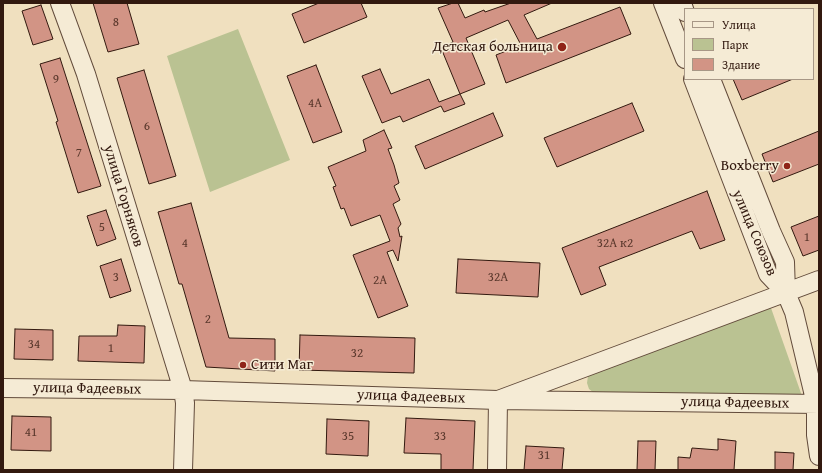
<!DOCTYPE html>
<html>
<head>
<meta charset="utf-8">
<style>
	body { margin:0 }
	#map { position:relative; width:822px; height:473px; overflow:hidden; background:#f0e0bf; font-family:"Gentium Book Plus",serif }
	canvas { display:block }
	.frame { position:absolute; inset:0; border:4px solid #32190f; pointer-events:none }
	.legend { position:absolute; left:684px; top:8px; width:130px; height:72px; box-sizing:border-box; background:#f5ebd5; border:1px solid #a79786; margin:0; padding:5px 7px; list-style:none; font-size:12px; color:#32190f }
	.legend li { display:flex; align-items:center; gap:8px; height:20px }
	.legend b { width:20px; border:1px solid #a79786 }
</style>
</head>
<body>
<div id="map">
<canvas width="822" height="473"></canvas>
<div class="frame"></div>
<ul class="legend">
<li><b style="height:5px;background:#f5ebd5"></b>Улица</li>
<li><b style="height:11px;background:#bac292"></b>Парк</li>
<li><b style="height:11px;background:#d29485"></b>Здание</li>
</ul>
</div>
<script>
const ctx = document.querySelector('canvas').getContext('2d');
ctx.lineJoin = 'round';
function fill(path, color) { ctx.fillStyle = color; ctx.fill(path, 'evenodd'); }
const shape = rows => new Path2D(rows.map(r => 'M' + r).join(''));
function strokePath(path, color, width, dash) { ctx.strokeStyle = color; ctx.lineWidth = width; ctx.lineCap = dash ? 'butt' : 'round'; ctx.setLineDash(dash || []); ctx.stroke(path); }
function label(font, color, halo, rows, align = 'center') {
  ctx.font = font + ' "Gentium Book Plus",serif'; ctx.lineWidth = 3; ctx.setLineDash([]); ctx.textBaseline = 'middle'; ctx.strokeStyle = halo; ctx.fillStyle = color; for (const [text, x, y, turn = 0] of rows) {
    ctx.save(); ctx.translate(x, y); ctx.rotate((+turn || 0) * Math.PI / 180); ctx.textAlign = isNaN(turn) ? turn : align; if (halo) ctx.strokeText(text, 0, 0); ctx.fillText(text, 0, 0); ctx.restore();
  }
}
const green = shape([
	[238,29,290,160,210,192,167,56],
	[771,308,802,396,594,393,589,389,587,383,588,376]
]);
const building = shape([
	[93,3,127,3,139,44,108,52,93,3],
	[319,3,361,3,367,17,304,43,292,14,319,3],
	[453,3,458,3,465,18,484,10,485,12,511,3,552,3,524,15,537,39,620,7,631,34,506,83,496,55,521,45,508,20,466,38,485,84,460,94,441,48,453,42,438,8,453,3],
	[41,5,53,39,33,45,22,11,41,5],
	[60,58,101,186,78,193,56,122,58,121,40,64,60,58],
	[316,65,342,132,313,143,287,76,316,65],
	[380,69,391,94,429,79,439,102,460,94,465,104,444,112,441,106,403,122,400,116,382,123,362,76,380,69],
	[144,70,176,176,149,184,117,78,144,70],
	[733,79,793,79,742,100,733,79],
	[632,103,644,131,557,167,544,138,632,103],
	[493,113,503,136,425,169,415,146,493,113],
	[384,130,392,148,388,149,394,165,399,183,394,186,400,200,393,204,401,224,398,228,400,237,402,236,398,261,393,250,387,252,408,306,378,318,353,255,390,241,380,215,351,226,344,208,341,209,333,187,336,186,328,167,366,151,363,140,384,130],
	[819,131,819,164,773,182,762,154,819,131],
	[707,191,725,240,700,249,692,231,599,267,606,285,581,295,562,248,707,191],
	[191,203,229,338,275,339,275,371,206,367,182,284,179,284,158,212,191,203],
	[106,210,116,239,97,246,87,216,106,210],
	[819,216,819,250,803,256,791,227,819,216],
	[121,259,131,291,110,298,100,266,121,259],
	[458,259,540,263,538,297,456,293,458,259],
	[118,325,145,326,144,363,78,361,79,336,117,336,118,325],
	[15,329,53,330,53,360,14,359,15,329],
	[300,335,415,338,414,373,299,370,300,335],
	[12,416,51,417,51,451,11,450,12,416],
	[406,418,475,421,473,470,441,470,441,454,404,453,406,418],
	[327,419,369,421,368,456,326,454,327,419],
	[718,439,736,441,734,470,678,470,678,457,690,458,692,448,718,450,718,439],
	[638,441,656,441,655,470,637,470,638,441],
	[526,446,564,448,562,470,524,470,526,446],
	[775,452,794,453,793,470,775,470,775,452]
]);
const minor = shape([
	[60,3,86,74,183,390,185,403,183,470],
	[663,3,685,59],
	[682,3,685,12],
	[693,79,768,274,786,293,794,312,816,404,816,435,819,456],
	[711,79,771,231,785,262,786,293],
	[3,388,183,390,498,400,819,404],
	[497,470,498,400,819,280]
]);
const markers = [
	[562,47,5,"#8f2418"],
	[787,166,4,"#8f2418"],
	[243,365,4,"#8f2418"]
];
const numberNames = [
	["8",116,23],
	["9",56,80],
	["4А",315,104],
	["6",147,127],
	["7",79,154],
	["5",102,228],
	["1",807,238],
	["4",185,244],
	["32А к2",615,244],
	["3",116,278],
	["32А",498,278],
	["2А",380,281],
	["2",208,320],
	["34",34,345],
	["1",111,349],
	["32",357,354],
	["41",31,433],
	["35",348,437],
	["33",440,437],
	["31",544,456]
];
const poiNames = [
	["Детская больница",553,47],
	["Boxberry",779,166],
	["Сити Маг",251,365,"left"]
];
const streetNames = [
	["улица Горняков",123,196,73],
	["улица Союзов",754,233,67],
	["улица Фадеевых",87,389,1],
	["улица Фадеевых",411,397,2],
	["улица Фадеевых",735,403,1]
];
fill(green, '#bac292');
fill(building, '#d29485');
strokePath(building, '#32190f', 1);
strokePath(minor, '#624b3b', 20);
strokePath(minor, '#f5ebd5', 18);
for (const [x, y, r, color] of markers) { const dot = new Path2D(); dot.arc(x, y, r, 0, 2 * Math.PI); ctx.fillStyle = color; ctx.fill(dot); strokePath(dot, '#f5ebd5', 1.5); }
label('13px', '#5a382c', null, numberNames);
label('15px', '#32190f', '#f5ebd5', poiNames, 'right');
label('15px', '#32190f', '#f5ebd5', streetNames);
</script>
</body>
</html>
